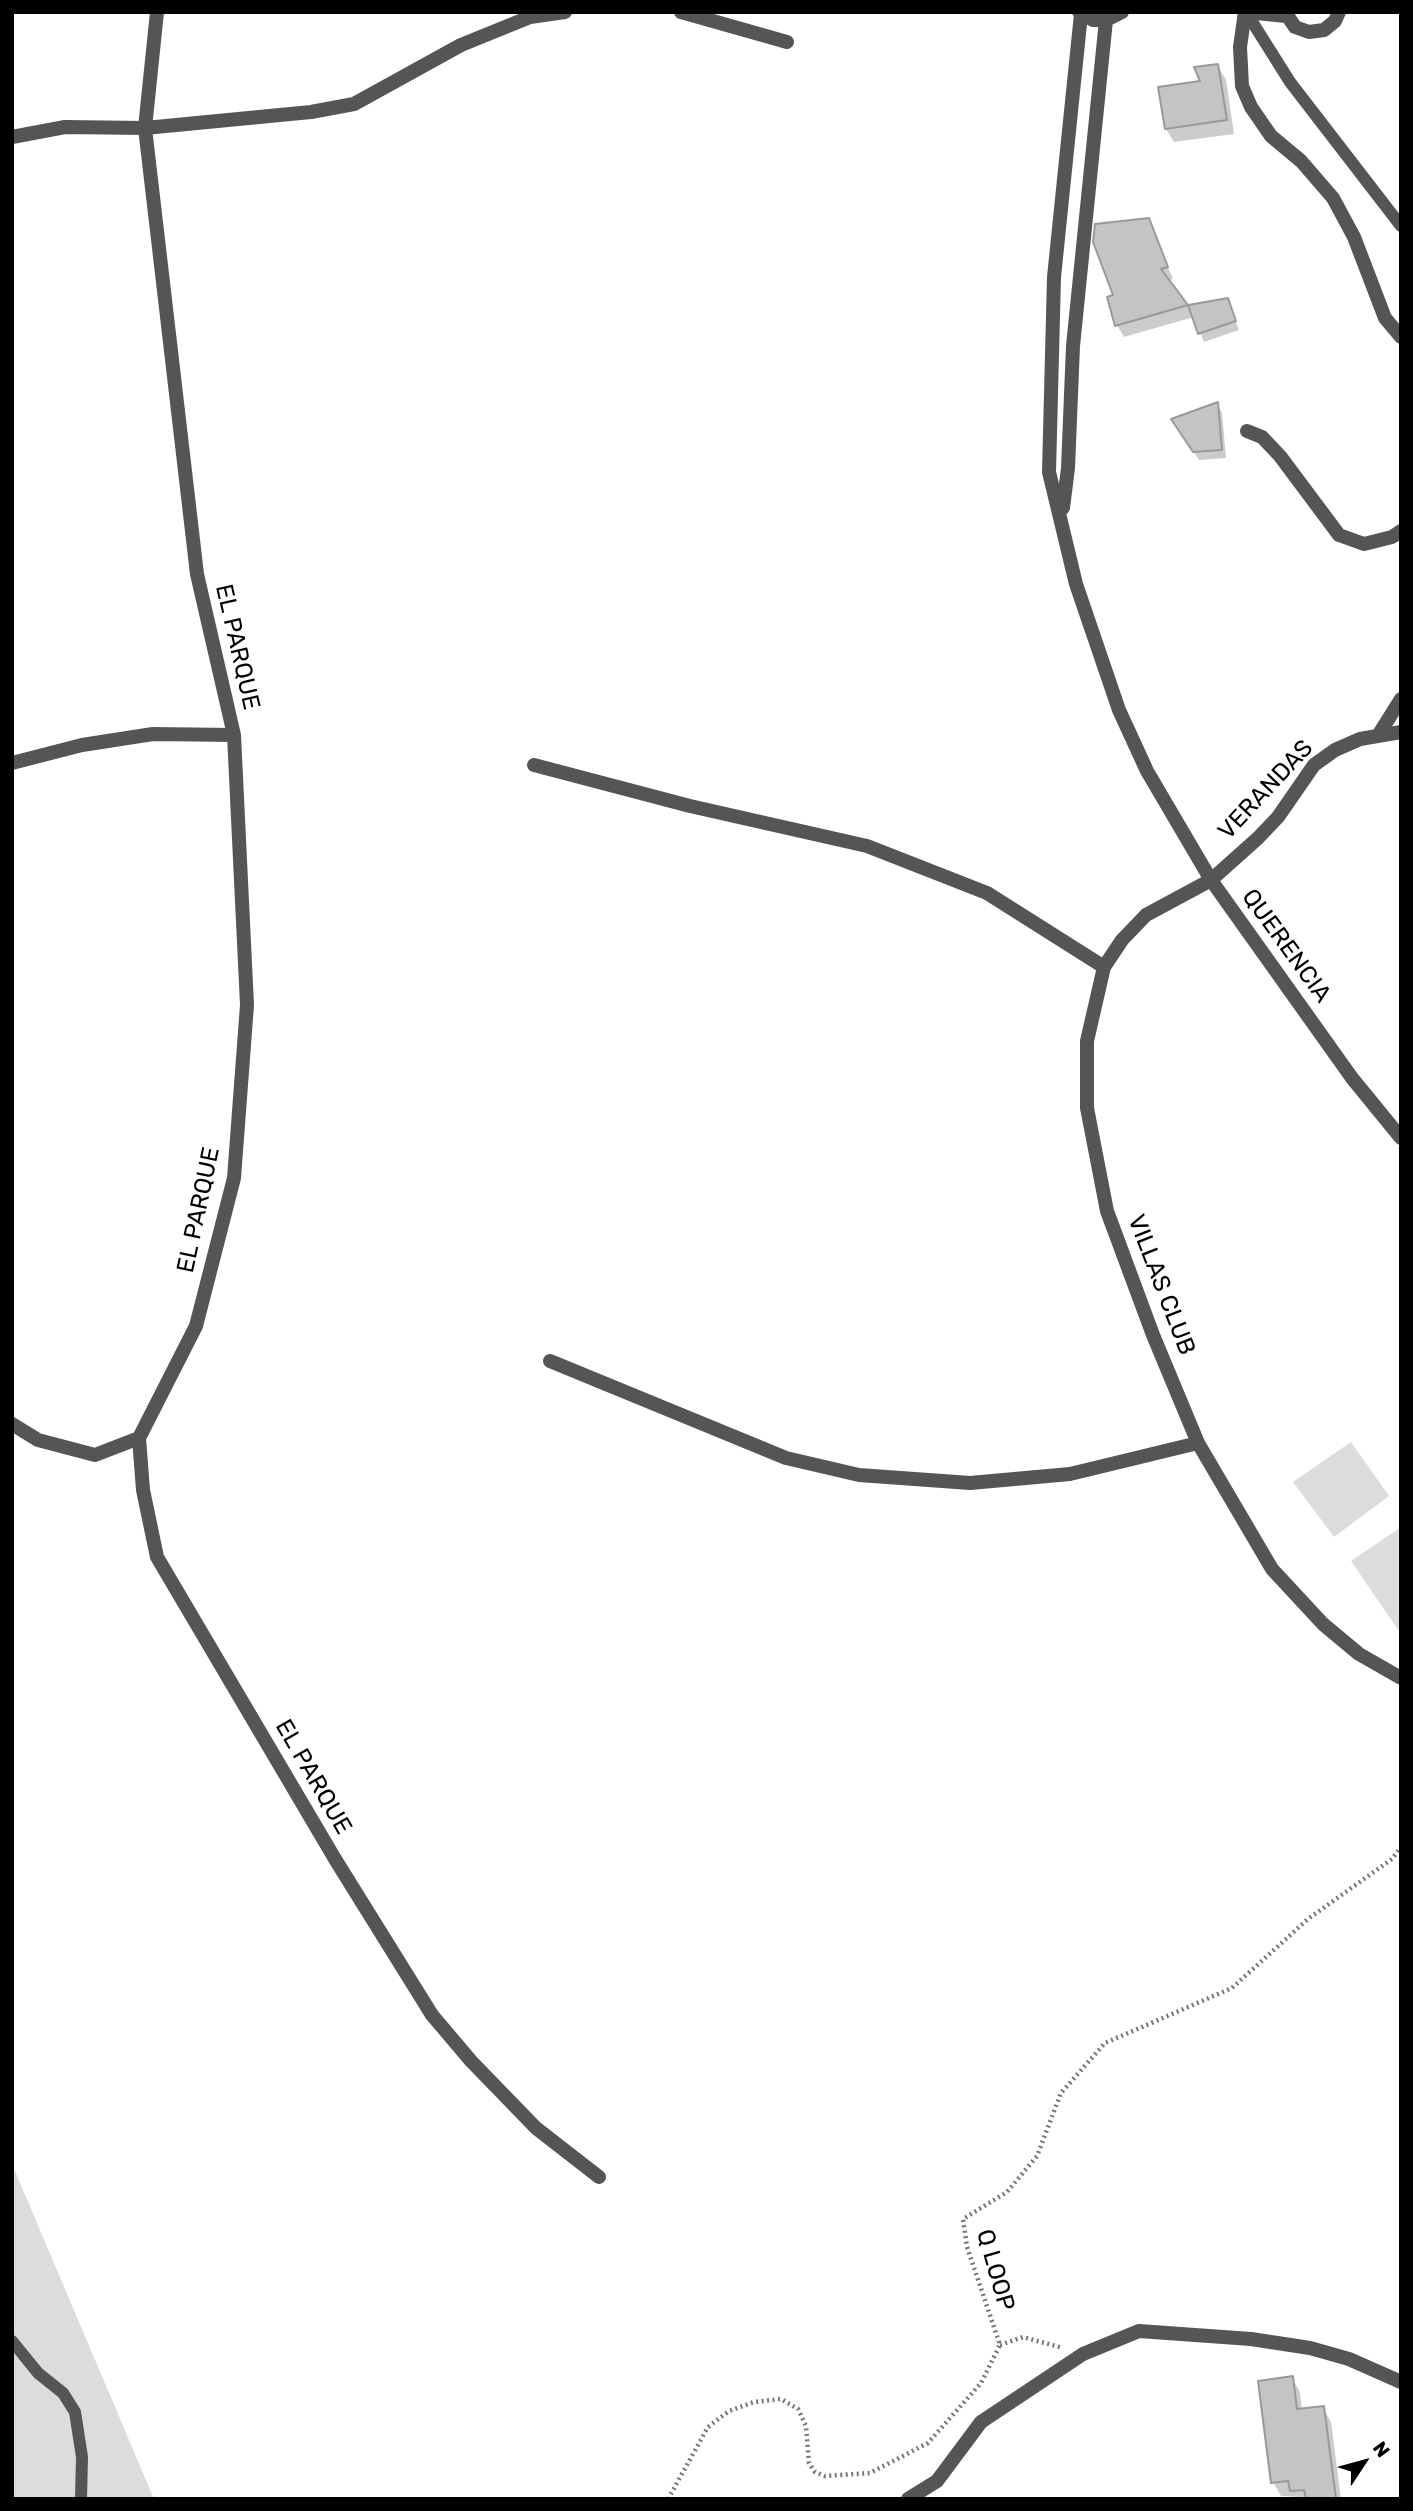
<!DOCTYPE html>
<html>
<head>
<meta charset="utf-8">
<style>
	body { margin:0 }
	#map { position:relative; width:1413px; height:2511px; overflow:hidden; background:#fff; font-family:Rubik,sans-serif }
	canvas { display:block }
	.frame { position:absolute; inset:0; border:14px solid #000; pointer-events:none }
	.north { position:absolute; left:1329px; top:2427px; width:70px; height:70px; -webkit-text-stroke:5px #fff; paint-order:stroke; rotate:54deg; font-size:19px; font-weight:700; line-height:28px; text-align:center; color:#000 }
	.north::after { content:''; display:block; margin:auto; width:24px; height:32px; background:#000; clip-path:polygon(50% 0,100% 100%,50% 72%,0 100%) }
</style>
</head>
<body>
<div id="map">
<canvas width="1413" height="2511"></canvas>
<div class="frame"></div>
<div class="north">N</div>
</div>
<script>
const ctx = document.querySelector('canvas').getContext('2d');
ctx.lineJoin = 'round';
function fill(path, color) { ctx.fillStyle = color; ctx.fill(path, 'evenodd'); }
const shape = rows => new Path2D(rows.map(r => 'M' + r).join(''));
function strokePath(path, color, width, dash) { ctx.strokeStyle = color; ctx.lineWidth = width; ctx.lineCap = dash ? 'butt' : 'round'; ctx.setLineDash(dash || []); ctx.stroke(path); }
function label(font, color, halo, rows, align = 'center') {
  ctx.font = font + ' Rubik,sans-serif'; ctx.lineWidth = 5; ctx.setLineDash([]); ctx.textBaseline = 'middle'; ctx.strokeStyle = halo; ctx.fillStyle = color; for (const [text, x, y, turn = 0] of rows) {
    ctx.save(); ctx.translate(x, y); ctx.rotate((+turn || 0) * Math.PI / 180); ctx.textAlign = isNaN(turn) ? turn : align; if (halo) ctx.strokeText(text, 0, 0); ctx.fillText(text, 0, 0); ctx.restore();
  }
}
const green = shape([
	[1351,1442,1389,1496,1334,1537,1293,1482],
	[1401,1527,1401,1634,1351,1561],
	[12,2164,154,2499,12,2499]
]);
const shadow = shape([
	[1218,66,1226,80,1234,134,1174,142,1166,129],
	[1148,220,1173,279,1167,281,1187,307,1227,300,1239,330,1204,342,1194,317,1124,337,1117,325,1116,296],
	[1217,404,1222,413,1226,458,1199,460,1178,428],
	[1292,2378,1300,2392,1302,2411,1323,2408,1331,2422,1341,2499,1281,2496,1273,2482]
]);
const building = shape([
	[1218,64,1227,120,1165,129,1158,87,1200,81,1194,67,1218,64],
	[1149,218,1168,267,1161,269,1188,305,1115,326,1107,297,1113,295,1093,242,1095,224,1149,218],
	[1228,298,1236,321,1198,334,1188,305,1228,298],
	[1218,402,1222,450,1193,452,1171,419,1218,402],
	[1293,2376,1297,2409,1324,2406,1336,2499,1306,2499,1304,2490,1290,2491,1288,2481,1271,2483,1258,2381,1293,2376]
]);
const path = shape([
	[1000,2345,1023,2337,1063,2348],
	[668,2499,708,2427,729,2411,754,2402,781,2399,798,2409,806,2426,809,2463,815,2472,825,2476,870,2473,928,2443,981,2383,1000,2345,967,2247,963,2219,1007,2192,1037,2156,1061,2093,1105,2043,1232,1988,1308,1919,1392,1859,1401,1847]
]);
const service = shape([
	[1246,12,1290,82,1401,226],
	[12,2341,38,2373,63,2393,75,2412,82,2457,81,2499]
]);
const minor = shape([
	[157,12,145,128,197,574,234,735,247,1005,234,1178,196,1326,139,1438,143,1490,157,1557,335,1859,432,2015,471,2061,536,2128,599,2177],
	[681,12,787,42],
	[1079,12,1093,20,1106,20,1122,12],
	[1245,12,1240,47,1242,86,1251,107,1271,136,1301,161,1333,198,1354,237,1385,318,1401,337],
	[1246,12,1286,16],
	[1285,12,1295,27,1309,32,1324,30,1335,21,1339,12],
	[1081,14,1054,277,1049,472,1076,584,1119,710,1147,771,1211,880,1352,1078,1401,1138],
	[12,137,65,127,145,128,311,112,354,104,461,45,530,17,565,12],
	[1247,431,1262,437,1280,456,1339,535,1364,544,1392,537,1401,531],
	[1063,508,1068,468,1073,346,1106,20],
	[1401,732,1360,739,1335,750,1314,765,1278,817,1258,838,1211,880,1146,915,1122,940,1104,967,1087,1041,1087,1108,1107,1211,1153,1335,1198,1443,1272,1569,1323,1624,1359,1654,1401,1678],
	[1379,734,1401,699],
	[12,763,82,745,153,734,234,735],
	[534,765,690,806,867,846,987,893,1104,967],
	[550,1361,786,1458,859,1475,970,1483,1070,1474,1198,1443],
	[12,1424,38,1440,95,1455,139,1438],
	[908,2499,937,2481,981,2422,1083,2354,1139,2331,1251,2339,1310,2348,1349,2359,1401,2382]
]);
const streetNames = [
	["EL PARQUE",237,647,77],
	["VERANDAS",1266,790,-47],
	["QUERENCIA",1286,946,54],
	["EL PARQUE",199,1210,-78],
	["VILLAS CLUB",1161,1285,69],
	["EL PARQUE",313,1777,60],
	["Q LOOP",995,2270,74]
];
fill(green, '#dcdcdc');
fill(shadow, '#0003');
fill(building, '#c4c4c4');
strokePath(building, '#999', 2);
strokePath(path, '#777', 4.5, [2, 3.5]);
strokePath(service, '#555', 12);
strokePath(minor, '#555', 14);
label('24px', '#000', '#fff', streetNames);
</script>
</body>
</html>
